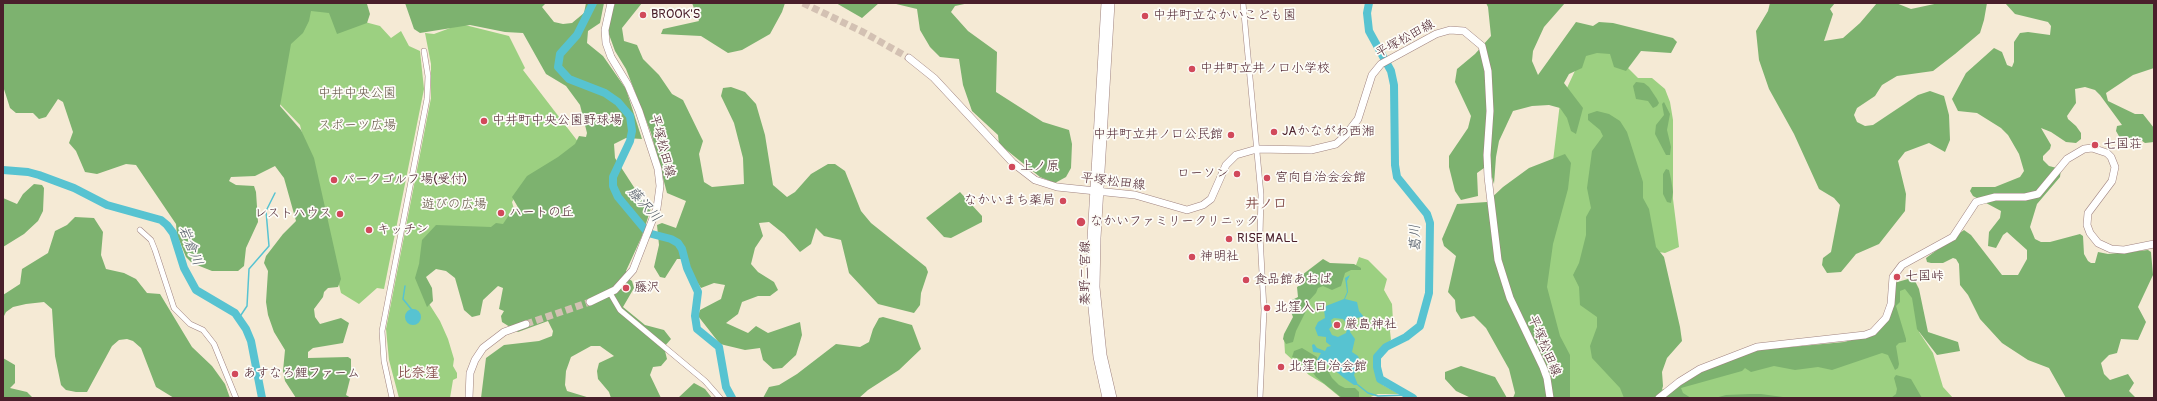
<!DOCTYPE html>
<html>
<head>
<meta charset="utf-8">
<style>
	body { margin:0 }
	#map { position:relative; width:2157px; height:401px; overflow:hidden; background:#f5ead5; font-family:Pangolin,sans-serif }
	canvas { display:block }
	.frame { position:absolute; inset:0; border:4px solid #4a1f2b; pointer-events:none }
</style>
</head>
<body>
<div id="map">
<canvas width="2157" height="401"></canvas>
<div class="frame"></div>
</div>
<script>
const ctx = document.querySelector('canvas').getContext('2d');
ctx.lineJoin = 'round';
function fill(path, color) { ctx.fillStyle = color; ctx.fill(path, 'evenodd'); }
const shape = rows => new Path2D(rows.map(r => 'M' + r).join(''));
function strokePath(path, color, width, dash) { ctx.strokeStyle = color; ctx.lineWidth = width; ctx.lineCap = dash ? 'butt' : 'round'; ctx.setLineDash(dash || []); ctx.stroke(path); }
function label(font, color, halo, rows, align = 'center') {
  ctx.font = font + ' Pangolin,"Klee One",sans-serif'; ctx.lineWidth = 3.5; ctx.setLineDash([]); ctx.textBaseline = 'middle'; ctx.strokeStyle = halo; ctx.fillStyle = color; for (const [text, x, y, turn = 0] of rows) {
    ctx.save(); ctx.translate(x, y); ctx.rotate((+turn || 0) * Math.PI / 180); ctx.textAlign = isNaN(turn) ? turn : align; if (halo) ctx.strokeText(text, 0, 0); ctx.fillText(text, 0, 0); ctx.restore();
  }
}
const green = shape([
	[305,6,380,26,391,38,401,31,409,46,420,51,424,89,384,289,377,288,359,304,341,293,300,125,274,98,281,43],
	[461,24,509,36,525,68,523,70,579,143,519,191,512,202,516,216,512,224,429,247,419,264,420,283,426,299,440,321,448,339,454,359,453,366,457,373,457,378,453,380,450,398,399,398,389,360,386,329,431,98,431,64,425,33,434,34],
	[1606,46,1638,78,1652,78,1665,89,1670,102,1673,120,1673,199,1679,247,1665,253,1646,250,1656,390,1674,388,1712,373,1888,344,1899,287,1911,281,1918,297,1919,332,1933,353,1943,387,1953,398,1562,398,1541,261,1560,103,1586,47],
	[1359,257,1368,260,1387,279,1384,290,1392,304,1393,321,1390,331,1391,340,1378,351,1375,358,1374,370,1383,385,1399,394,1378,394,1368,398,1341,398,1324,384,1309,375,1285,353,1284,337,1291,327,1301,297,1356,265]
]);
const forest = shape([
	[3,3,367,4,370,14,367,23,337,34,329,13,311,11,309,21,303,33,291,44,280,106,301,130,314,158,341,279,338,287,328,288,324,292,323,297,314,309,315,317,320,324,341,318,349,323,343,343,313,348,308,352,308,358,348,357,351,359,351,375,346,395,351,398,296,398,285,381,283,371,285,350,274,332,268,315,266,302,268,271,264,263,266,256,283,234,296,221,284,178,275,166,255,176,231,177,229,181,236,185,254,186,256,192,258,222,246,248,244,266,238,271,212,271,192,263,186,257,177,235,176,224,136,165,126,164,97,174,85,172,76,151,69,143,73,132,63,102,58,99,46,117,39,119,33,113,16,113,10,108,3,86],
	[405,3,546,3,542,7,554,22,563,24,572,23,584,13,586,3,604,3,600,23,588,31,587,43,603,56,626,89,642,139,626,138,614,144,615,158,641,198,651,208,642,236,626,271,626,277,632,281,634,288,623,307,645,325,664,330,671,339,664,347,667,359,661,366,653,367,650,375,661,398,611,398,609,392,598,379,597,371,599,363,614,356,600,346,591,346,571,357,566,371,565,385,567,391,590,398,481,398,486,358,504,345,539,341,552,336,553,331,548,321,518,332,502,322,501,316,504,311,499,309,503,288,498,286,483,300,480,315,472,317,464,310,455,278,446,271,436,269,426,277,432,288,433,301,427,307,415,278,419,264,422,240,436,225,491,227,496,223,503,224,509,215,519,209,512,197,527,176,558,157,575,144,579,136,586,137,587,133,580,105,566,86,546,74,523,33,505,32,470,25,420,33,414,29],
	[615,3,642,3,622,28,624,41,637,45,643,59,659,75,672,94,683,100,703,141,699,154,704,182,712,187,744,184,743,158,734,123,721,96,723,88,731,87,745,92,756,104,765,135,773,185,787,197,795,192,811,174,828,164,835,164,845,171,861,211,871,223,926,267,928,272,921,293,920,305,914,313,878,304,849,273,841,240,824,236,816,228,811,244,800,252,784,234,769,222,759,223,763,236,755,248,751,264,758,272,774,282,778,290,770,296,758,296,742,302,738,314,726,323,748,333,756,326,768,333,800,322,802,335,796,355,782,368,773,369,763,360,760,348,745,350,720,344,698,316,700,310,721,299,725,285,714,283,701,288,682,259,677,259,665,278,660,277,654,267,659,245,657,225,662,223,676,228,686,201,667,193,651,133,626,69,615,51,607,29],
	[692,3,785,3,782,12,770,34,742,50,728,53,701,36,661,34,663,29,699,21],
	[836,3,879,3,862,18],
	[892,3,969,3,955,6,951,12,968,31,997,52,996,92,1043,122,1069,130,1072,144,1071,168,1066,177,1055,183,1040,177,999,144,998,135,972,111,963,85,959,59,940,57,930,47,920,30,917,9],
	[1486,3,1565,3,1544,27,1533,51,1532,61,1538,75,1576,22,1593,26,1599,22,1613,23,1673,38,1677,42,1671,53,1641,51,1626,71,1614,67,1610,54,1597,53,1586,56,1582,68,1569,74,1564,83,1583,108,1576,134,1571,131,1567,118,1560,108,1549,105,1532,106,1513,111,1499,141,1496,157,1494,184,1491,174,1484,168,1477,173,1478,196,1461,200,1455,191,1449,167,1449,156,1468,128,1471,116,1455,82,1457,69,1475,54,1491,36,1488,7],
	[1770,3,1835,3,1830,9,1833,14,1824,41,1843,38,1860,23,1877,3,1896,3,1911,9,1939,3,1987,3,1984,20,1980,33,1955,54,1933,71,1897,76,1882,85,1875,96,1857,108,1854,115,1857,122,1865,126,1873,125,1918,95,1930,91,1944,96,1949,115,1950,140,1945,152,1929,143,1905,152,1898,161,1906,194,1905,211,1879,244,1856,254,1841,272,1827,273,1822,265,1823,258,1831,252,1840,205,1834,198,1819,189,1794,134,1769,89,1759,60,1756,31,1768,11],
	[2005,3,2154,3,2154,68,2133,75,2106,93,2108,101,2135,114,2143,114,2154,128,2154,142,2145,143,2138,138,2120,138,2116,131,2117,126,2122,125,2100,95,2095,90,2085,87,2075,89,2076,103,2067,116,2068,119,2076,126,2081,133,2081,139,2076,143,2066,142,2051,132,2041,128,2051,145,2050,149,2043,156,2043,160,2049,166,2061,169,2060,177,2037,204,2030,227,2035,239,2041,242,2050,242,2080,234,2083,236,2084,254,2088,261,2091,263,2095,263,2098,252,2108,254,2148,250,2151,252,2153,275,2138,307,2146,322,2138,340,2121,339,2117,353,2109,355,2101,363,2104,374,2110,380,2128,374,2134,383,2129,391,2136,398,2066,398,2049,368,2028,360,2002,343,1980,319,1968,295,1960,285,1959,264,1956,259,1953,258,1943,263,1931,263,1927,262,1926,258,1964,230,1971,235,2002,275,2018,275,2027,259,2027,250,2007,232,2003,235,1996,248,1988,246,1989,232,2000,218,2001,211,1973,196,1970,191,1972,187,1995,187,2020,177,2024,171,2019,154,2008,135,2001,128,1977,113,1958,111,1952,99,1966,73,1994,48,2002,52,2007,65,2012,67,2014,62,2014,42,2020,33,2028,32,2050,35,2051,26,2048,22,2015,14],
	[1636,82,1644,83,1649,87,1657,99,1659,103,1657,106,1653,108,1648,101,1636,99,1633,86],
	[1664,102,1670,114,1667,130,1671,147,1670,155,1666,155,1655,134,1656,125,1664,115,1662,104],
	[1597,111,1609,114,1620,121,1627,132,1643,182,1643,198,1649,209,1656,247,1664,257,1680,327,1682,341,1667,358,1662,372,1663,386,1661,393,1655,398,1624,398,1620,388,1592,358,1590,346,1597,327,1597,317,1580,305,1579,287,1573,275,1579,263,1586,235,1586,217,1591,208,1587,188,1592,151,1603,136,1600,130,1588,120,1588,114],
	[1565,154,1571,163,1568,189,1553,244,1547,287,1560,336,1570,355,1570,398,1513,398,1515,393,1509,369,1486,328,1474,316,1461,319,1456,311,1455,300,1448,292,1456,256,1444,246,1442,239,1457,204,1487,202,1503,187,1529,168],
	[1666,169,1669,170,1671,179,1673,192,1671,203,1667,202,1663,194,1663,174],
	[34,184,42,185,44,188,43,211,38,221,24,234,3,247,3,198,17,204,23,194],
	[960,192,982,216,982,222,951,238,944,237,926,218],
	[75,217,94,218,103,232,101,255,106,269,124,273,136,279,147,293,160,294,192,347,212,366,225,384,230,398,174,398,156,387,141,348,133,341,127,339,119,340,112,346,87,392,76,392,66,390,61,385,55,356,52,309,44,302,26,304,13,307,6,312,3,318,3,295,20,284,22,269,48,253,55,231,67,225],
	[1323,259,1330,263,1354,264,1361,268,1361,270,1351,270,1345,273,1341,286,1332,290,1323,286,1318,288,1316,293,1306,304,1307,309,1296,331,1293,342,1286,344,1283,339,1284,334,1293,317,1289,307,1292,300,1298,297,1297,287,1305,282,1302,275],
	[1908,279,1915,281,1919,289,1928,332,1958,342,1960,351,1937,355,1917,329,1912,298,1905,289,1900,291,1900,302,1896,306,1906,339,1906,342,1899,343,1896,346,1899,364,1898,368,1895,370,1888,355,1882,353,1832,370,1818,367,1795,370,1774,366,1751,372,1745,368,1742,371,1681,388,1683,393,1691,398,1660,398,1677,385,1715,363,1759,350,1844,342,1874,334,1890,317,1894,283],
	[883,317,912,325,921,349,899,370,868,390,859,398,763,398,769,387,779,385,797,374,836,344,860,347,869,342,873,329,879,318],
	[1302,348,1317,357,1317,364,1326,367,1332,378,1339,385,1345,388,1355,388,1359,392,1359,398,1342,398,1316,377,1309,367,1303,365,1300,359,1292,357,1294,351],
	[3,358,15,365,15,383,10,388,27,392,33,398,3,398],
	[1461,366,1495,377,1507,398,1471,398,1456,391,1445,379,1445,372],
	[1896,375,1911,379,1922,398,1891,398,1896,394,1897,389,1894,378],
	[694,383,705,389,712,398,678,398],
	[1750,394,1761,394,1790,398,1715,398,1726,395]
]);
const water = shape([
	[1350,275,1347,281,1348,292,1345,299,1357,302,1359,311,1364,317,1355,318,1350,332,1355,339,1352,352,1358,356,1360,361,1354,375,1358,385,1354,385,1344,378,1326,363,1318,362,1317,360,1321,353,1313,352,1312,345,1314,344,1317,348,1325,351,1327,347,1331,346,1326,342,1326,337,1318,336,1315,328,1318,322,1325,318,1324,309,1326,306,1344,299,1347,292,1345,278],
	[1334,318,1343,319,1348,325,1346,333,1338,337,1332,335,1329,329,1332,326,1331,320],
	'405 317a8 8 0 1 1 16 0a8 8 0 1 1-16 0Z'
]);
const stream = shape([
	[405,286,403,299,412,310],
	[239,318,247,306,249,269,269,246,266,211,275,193],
	[1358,385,1368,393,1378,396,1406,395]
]);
const river = shape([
	[593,3,577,35,560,54,558,67,569,79,605,93,618,102,630,116,632,131,630,141,613,177,613,186,618,197,648,233,671,239,678,243,682,249,687,268,698,292,695,316,697,329,719,347,726,387,732,398],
	[1369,3,1367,13,1369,31,1391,71,1394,85,1395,165,1397,177,1427,214,1430,223,1429,293,1420,326,1406,337,1386,347,1377,357,1377,367,1380,379,1413,398],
	[3,170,28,172,39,175,74,188,107,205,161,220,167,225,173,233,184,268,196,290,235,313,246,329,251,341,262,398]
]);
const primaryTunnel = shape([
	[803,3,863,32,909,58],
	[526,324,590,302]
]);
const tertiary = shape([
	[1243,3,1261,195,1260,236,1264,310,1260,398],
	[140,230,151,240,155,250,174,308,190,324,203,330,214,344,236,398],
	[610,293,620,310,705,381,720,398],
	[392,398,384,361,382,331,427,99,428,76,424,51]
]);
const primary = shape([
	[1105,3,1091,239,1090,288,1097,357,1106,398],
	[1111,3,1097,238,1096,287,1103,355,1113,398],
	[909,58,934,78,1013,163,1035,180,1057,187,1135,195,1187,210,1203,205,1211,199,1226,165,1236,155,1257,149,1311,150,1336,144,1345,136,1358,119,1372,75,1381,64,1436,34,1450,30,1464,31,1482,46,1488,71,1490,111,1487,155,1488,177,1498,260,1510,298,1543,367,1547,378,1550,398],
	[590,302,615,290,633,270,657,208,660,186,658,169,639,111,628,85,611,57,606,43,605,30,611,3],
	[469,398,470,373,475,360,483,348,504,332,526,324],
	[1659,398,1679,382,1700,369,1757,347,1865,335,1873,332,1886,318,1891,304,1893,277,1902,265,1953,237,1976,202,1995,197,2025,197,2038,194,2067,159,2084,149,2092,148,2107,153,2111,157,2115,167,2112,181,2088,213,2087,225,2090,233,2098,243,2111,249,2124,250,2154,244]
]);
const markers = [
	[643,15,4,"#d1495b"],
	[1145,16,4,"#d1495b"],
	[1192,69,4,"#d1495b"],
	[484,121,4,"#d1495b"],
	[1274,132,4,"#d1495b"],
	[1231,135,4,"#d1495b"],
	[2095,145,4,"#d1495b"],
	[1012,167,4,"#d1495b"],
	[1237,174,4,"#d1495b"],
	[1267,178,4,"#d1495b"],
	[334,180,4,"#d1495b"],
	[1063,201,4,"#d1495b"],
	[501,213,4,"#d1495b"],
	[340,214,4,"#d1495b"],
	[1081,222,5,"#d1495b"],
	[369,230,4,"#d1495b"],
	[1229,239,4,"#d1495b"],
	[1192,257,4,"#d1495b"],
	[1897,277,4,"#d1495b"],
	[1246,280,4,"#d1495b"],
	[626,288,4,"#d1495b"],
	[1267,308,4,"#d1495b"],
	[1337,325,4,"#d1495b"],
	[1281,367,4,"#d1495b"],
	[235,374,4,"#d1495b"]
];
const poiNames = [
	["BROOK'S",651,15],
	["中井町立なかいこども園",1153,16],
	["中井町立井ノ口小学校",1200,69],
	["中井町中央公園野球場",492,121],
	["JAかながわ西湘",1282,132],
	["中井町立井ノ口公民館",1223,135,"right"],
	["七国荘",2103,145],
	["上ノ原",1020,167],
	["ローソン",1229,174,"right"],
	["宮向自治会会館",1275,178],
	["パークゴルフ場(受付)",342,180],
	["なかいまち薬局",1055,201,"right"],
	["ハートの丘",509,213],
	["レストハウス",332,214,"right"],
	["なかいファミリークリニック",1090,222],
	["キッチン",377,230],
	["RISE MALL",1237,239],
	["神明社",1200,257],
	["七国峠",1905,277],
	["食品館あおば",1254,280],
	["藤沢",634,288],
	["北窪入口",1275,308],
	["厳島神社",1345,325],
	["北窪自治会館",1289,367],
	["あすなろ鯉ファーム",243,374]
];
const streetNames = [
	["平塚松田線",1405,39,-29],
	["平塚松田線",662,146,75],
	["平塚松田線",1113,182,7],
	["秦野二宮線",1086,273,-90],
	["平塚松田線",1544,346,67]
];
const parkNames = [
	["中井中央公園",357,94],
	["スポーツ広場",357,126],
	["遊びの広場",454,205]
];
const neighbourhoodNames = [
	["井ノ口",1266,204],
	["比奈窪",418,373]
];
const waterNames = [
	["藤沢川",644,205,48],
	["葛川",1416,238,-92],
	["岩倉川",190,246,68]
];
fill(green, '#9cd081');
fill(forest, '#7db26f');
fill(water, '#57c3d1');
strokePath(stream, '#57c3d1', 1.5);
strokePath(river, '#57c3d1', 8);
strokePath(primaryTunnel, '#d3c1b3', 7, [7, 3.5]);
strokePath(tertiary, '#a08480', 6);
strokePath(primary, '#a08480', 8);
strokePath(tertiary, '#fff', 5);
strokePath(primary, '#fff', 7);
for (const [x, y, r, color] of markers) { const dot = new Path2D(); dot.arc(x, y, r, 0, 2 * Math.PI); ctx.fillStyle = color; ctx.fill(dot); strokePath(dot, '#fdfcf7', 1.5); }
label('13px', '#4a1f2b', '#fdfcf7', poiNames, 'left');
label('13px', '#4a1f2b', '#fdfcf7', streetNames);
label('13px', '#635445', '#fdfcf7', parkNames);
label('bold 14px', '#844d4a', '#fdfcf7', neighbourhoodNames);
label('italic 14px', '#4f5865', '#fdfcf7', waterNames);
</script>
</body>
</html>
